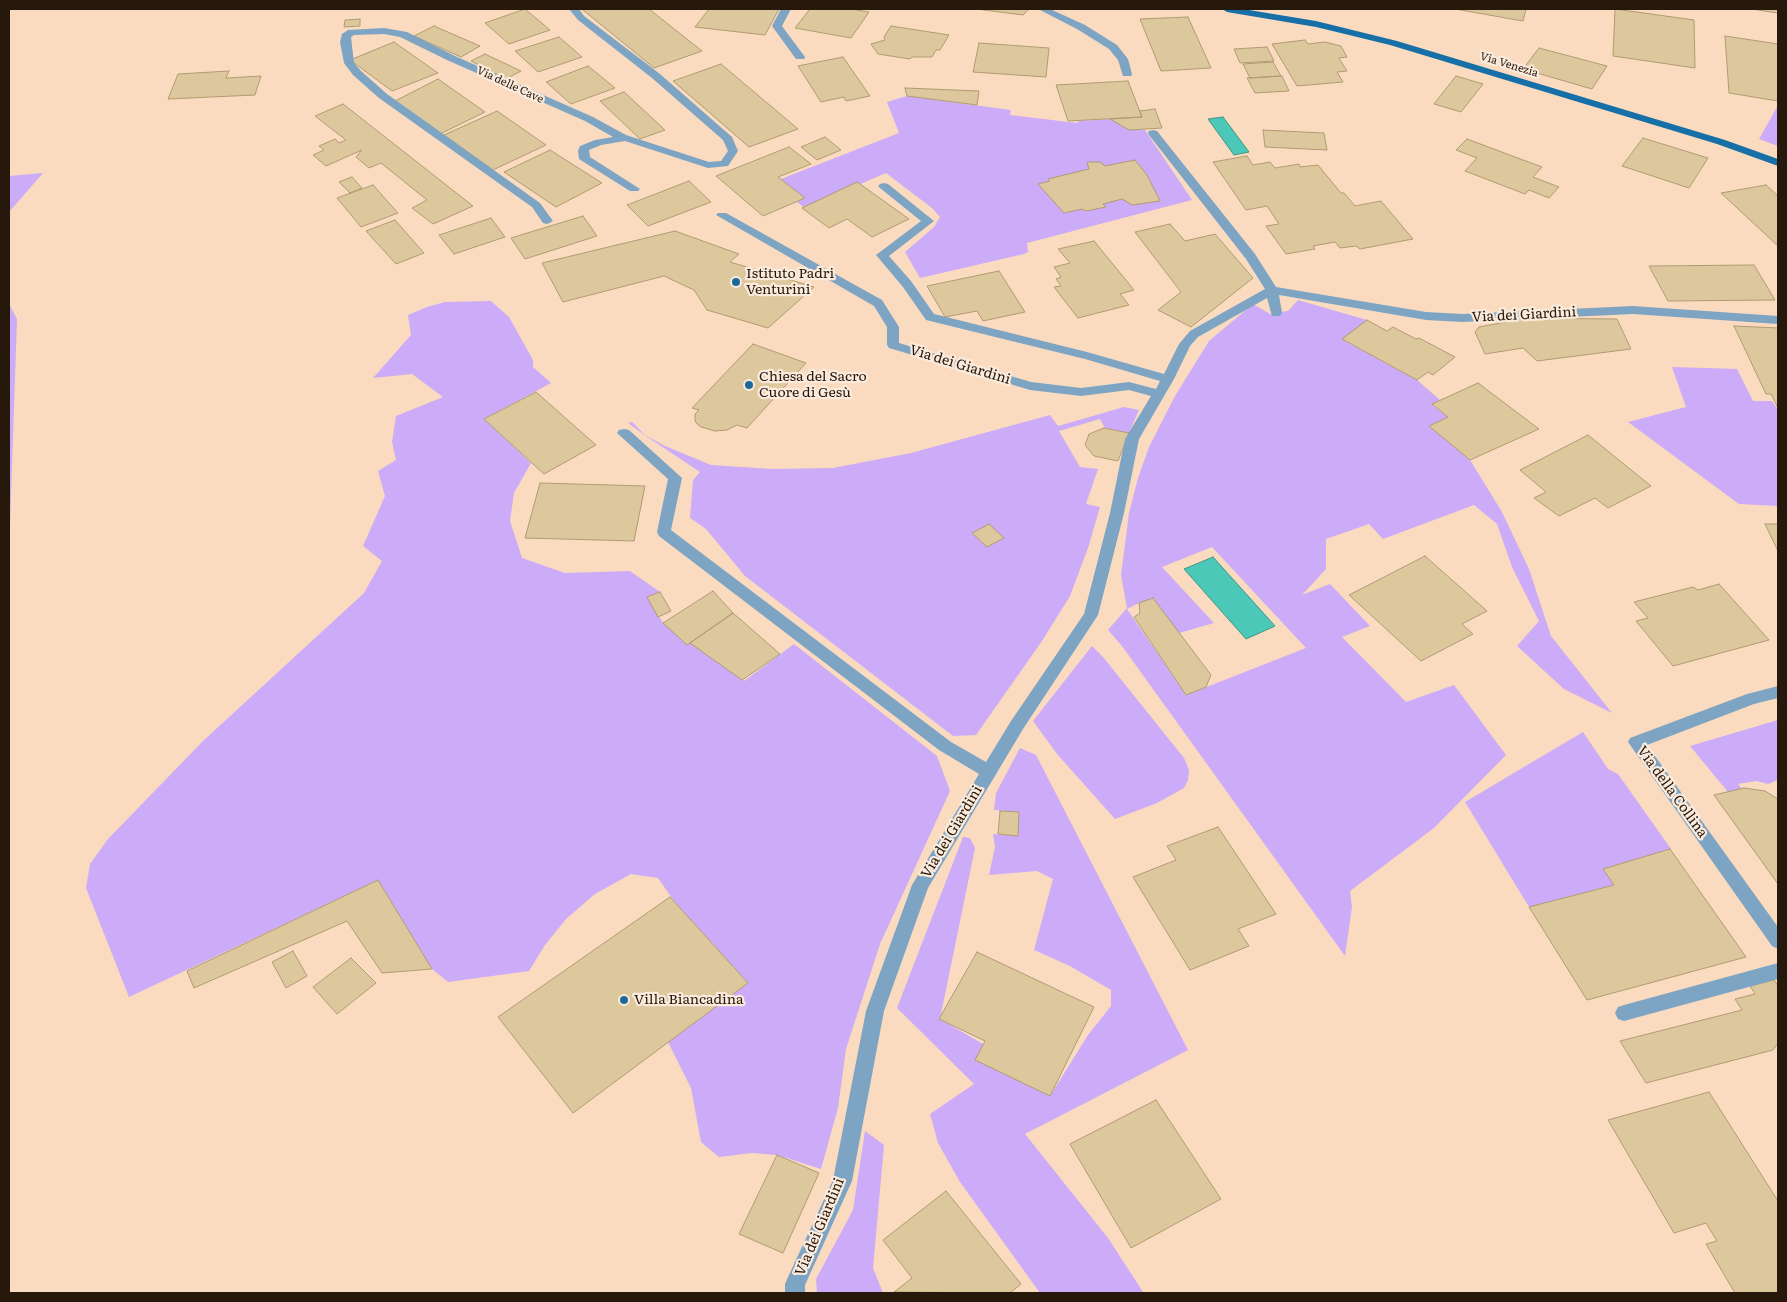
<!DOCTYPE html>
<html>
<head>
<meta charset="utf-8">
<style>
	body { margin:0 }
	#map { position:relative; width:1787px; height:1302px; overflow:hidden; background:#fadbbf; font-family:Literata,serif }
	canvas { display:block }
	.frame { position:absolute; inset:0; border:10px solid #26190c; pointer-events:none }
</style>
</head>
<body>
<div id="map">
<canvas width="1787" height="1302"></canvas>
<div class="frame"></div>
</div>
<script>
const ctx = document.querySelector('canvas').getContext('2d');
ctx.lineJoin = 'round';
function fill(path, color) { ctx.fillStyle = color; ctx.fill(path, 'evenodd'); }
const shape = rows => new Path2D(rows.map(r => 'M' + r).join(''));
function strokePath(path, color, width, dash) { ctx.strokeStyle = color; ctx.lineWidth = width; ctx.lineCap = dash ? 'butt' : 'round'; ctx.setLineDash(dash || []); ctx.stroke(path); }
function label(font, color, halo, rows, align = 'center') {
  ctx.font = font + ' Literata,serif'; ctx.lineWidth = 4.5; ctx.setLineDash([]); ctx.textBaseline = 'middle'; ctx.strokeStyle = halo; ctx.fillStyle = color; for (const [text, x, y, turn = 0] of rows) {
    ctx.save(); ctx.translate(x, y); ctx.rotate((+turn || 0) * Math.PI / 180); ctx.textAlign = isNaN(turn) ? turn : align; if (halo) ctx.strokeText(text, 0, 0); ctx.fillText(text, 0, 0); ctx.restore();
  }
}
const green = shape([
	[907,96,1011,110,1010,115,1077,123,1079,121,1110,119,1129,130,1145,130,1192,200,1027,243,1028,252,1024,254,920,278,905,252,934,227,940,217,932,208,886,173,805,208,797,202,804,198,781,179,899,133,887,102],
	[1777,107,1778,107,1778,146,1759,139],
	[43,173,9,212,9,176],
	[1298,300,1367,320,1345,341,1417,380,1440,400,1432,405,1448,417,1429,426,1470,460,1502,512,1529,569,1551,636,1612,713,1564,689,1517,646,1539,621,1512,567,1497,524,1474,505,1383,539,1369,524,1326,539,1326,569,1302,595,1330,584,1370,626,1342,637,1406,702,1454,685,1506,755,1434,828,1350,891,1352,907,1345,956,1122,646,1108,630,1127,608,1121,575,1129,513,1138,478,1149,447,1175,396,1209,341,1253,304,1270,314,1288,311],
	[1212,547,1306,648,1186,695,1127,609,1139,603,1179,633,1214,623,1162,567],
	[491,301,509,317,533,360,533,367,551,383,484,419,531,463,514,493,510,521,522,558,565,573,630,571,660,592,647,597,663,623,744,681,794,644,937,756,950,791,880,944,846,1049,838,1108,821,1169,777,1155,752,1153,719,1157,701,1142,691,1088,668,1042,748,983,674,901,658,878,631,874,595,894,566,919,545,945,529,971,448,982,432,969,378,880,129,997,86,888,90,864,108,839,203,741,364,593,382,561,363,546,385,496,378,471,396,460,392,442,396,416,443,397,412,374,373,378,411,335,408,315,427,307,445,302],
	[9,304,17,319,9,555],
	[1672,367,1737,369,1753,401,1772,401,1778,410,1778,506,1739,504,1628,422,1686,407],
	[1124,407,1139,410,1129,433,1105,428,1100,419,1059,431,1080,467,1098,469,1086,504,1100,507,1088,548,1070,596,1042,641,976,735,953,736,745,576,706,529,690,518,693,480,700,472,646,436,628,423,632,422,645,435,665,446,711,465,773,469,833,468,911,453,1050,415,1058,426],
	[1092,646,1103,657,1184,758,1189,770,1188,780,1184,788,1157,803,1115,819,1057,754,1033,721],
	[1778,720,1778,780,1768,784,1756,781,1738,784,1742,789,1728,792,1690,746],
	[1583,732,1608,769,1618,774,1671,849,1604,869,1614,885,1529,907,1465,802],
	[1020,748,1036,755,1188,1050,1025,1134,1108,1238,1143,1292,1141,1293,1040,1293,960,1182,938,1143,930,1114,974,1084,897,1008,963,837,970,838,975,848,940,1019,983,1044,1050,1096,1088,1035,1111,1006,1111,990,1070,966,1034,950,1053,879,1037,871,989,875,995,847,993,834,1018,836,1019,812,994,810,996,793],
	[865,1131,884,1145,873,1268,883,1293,817,1293,816,1279,853,1210]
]);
const water = shape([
	[1223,117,1249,152,1234,155,1208,119,1223,117],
	[1213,557,1275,626,1246,639,1184,569,1213,557]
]);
const building = shape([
	[525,9,550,30,509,44,485,23,525,9],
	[586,9,649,9,702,51,654,68,583,10,586,9],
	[709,9,779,9,765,35,695,27,709,9],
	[810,9,851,9,869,12,851,38,795,28,810,9],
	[976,9,1029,9,1023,15,976,9],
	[1455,9,1526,9,1523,21,1455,9],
	[1615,9,1694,20,1695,68,1613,56,1615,9],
	[1751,9,1778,9,1778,13,1751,9],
	[1188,17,1211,68,1161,71,1140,19,1188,17],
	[360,19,360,26,344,27,345,20,360,19],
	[434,26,480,46,461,57,414,36,434,26],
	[891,26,949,35,940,50,936,50,932,57,912,57,910,59,878,54,871,44,885,40,884,37,891,26],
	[1725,36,1778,44,1778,101,1729,93,1725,36],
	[559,37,582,57,538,72,515,51,559,37],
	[1305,40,1308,44,1325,42,1341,46,1347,57,1339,58,1347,71,1337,72,1343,82,1297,86,1272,44,1305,40],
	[394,42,438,73,392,91,350,60,394,42],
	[979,43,1049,48,1046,77,973,72,979,43],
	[1267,47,1274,61,1240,63,1234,49,1267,47],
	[1539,48,1607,66,1592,89,1523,69,1539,48],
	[485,54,521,71,506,79,471,61,485,54],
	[843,57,870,96,846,101,844,97,821,102,798,66,843,57],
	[1273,62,1281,76,1250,78,1243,64,1273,62],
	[721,64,798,129,749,147,673,81,721,64],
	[588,66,615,88,571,104,546,82,588,66],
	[229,71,226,78,261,76,255,95,168,99,178,74,229,71],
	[1282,76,1289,91,1255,93,1247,78,1282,76],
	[1456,76,1483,84,1461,112,1434,104,1456,76],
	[438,79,485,112,438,135,395,101,438,79],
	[1128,81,1142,117,1068,121,1056,85,1128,81],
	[905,88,979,91,977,105,907,96,905,88],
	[624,92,665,130,640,139,600,101,624,92],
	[343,104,473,206,433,224,412,208,427,200,381,163,369,168,356,157,362,150,326,166,313,155,324,150,319,146,335,139,339,143,346,140,315,116,343,104],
	[1155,109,1162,128,1129,130,1110,119,1142,117,1140,111,1155,109],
	[497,111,546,145,493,170,444,135,497,111],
	[1263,130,1324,133,1327,150,1265,147,1263,130],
	[825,137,841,150,817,160,801,147,825,137],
	[1643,138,1708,158,1689,188,1622,166,1643,138],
	[1467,139,1542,167,1533,177,1559,187,1549,198,1529,190,1525,194,1465,171,1477,158,1456,150,1467,139],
	[789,147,811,164,778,177,805,198,763,216,716,176,789,147],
	[550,150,602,183,556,207,504,172,550,150],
	[1247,156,1253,165,1270,162,1275,168,1299,164,1300,167,1318,165,1341,193,1344,193,1355,206,1381,201,1413,239,1360,249,1356,246,1340,248,1335,242,1313,246,1315,249,1286,254,1266,226,1279,224,1267,206,1246,210,1213,162,1247,156],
	[1135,160,1147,175,1160,201,1132,205,1122,199,1103,204,1106,207,1086,211,1082,209,1064,213,1038,184,1050,181,1048,179,1089,169,1087,162,1100,162,1105,166,1135,160],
	[352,177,362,188,350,193,339,182,352,177],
	[689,181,711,202,648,226,627,205,689,181],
	[857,182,860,184,909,219,872,237,847,219,829,228,802,208,857,182],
	[373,185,398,213,361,227,337,198,373,185],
	[1766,185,1778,196,1778,246,1721,193,1766,185],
	[583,216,597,236,525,259,511,238,583,216],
	[491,218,505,237,454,254,439,235,491,218],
	[395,220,424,253,396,264,366,231,395,220],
	[1170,224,1185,241,1215,234,1253,278,1191,327,1158,310,1181,292,1135,232,1170,224],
	[675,231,739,254,730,262,814,287,768,328,707,310,694,290,664,276,563,302,542,263,675,231],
	[1094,241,1134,290,1120,294,1129,305,1078,318,1054,287,1061,286,1056,279,1061,277,1054,267,1070,263,1058,249,1094,241],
	[1754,265,1775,300,1668,301,1649,266,1754,265],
	[999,271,1025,312,983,321,977,311,945,317,927,286,999,271],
	[1504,318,1617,319,1631,349,1537,361,1523,348,1485,354,1475,332,1479,327,1506,322,1504,318],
	[1367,320,1387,331,1393,327,1416,339,1419,338,1455,357,1433,375,1428,372,1417,380,1342,339,1367,320],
	[1734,326,1778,328,1778,408,1771,394,1766,394,1734,326],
	[753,344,806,363,747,428,737,425,727,430,715,431,701,427,696,423,695,419,695,414,699,410,692,408,753,344],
	[1478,383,1539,429,1470,460,1429,426,1448,417,1432,404,1478,383],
	[536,392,596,445,544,474,484,419,536,392],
	[1104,428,1129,433,1118,461,1094,456,1085,445,1089,434,1104,428],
	[1588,435,1651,486,1608,508,1595,498,1559,516,1534,498,1546,492,1520,470,1588,435],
	[540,483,645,486,634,541,525,538,540,483],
	[989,524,1004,538,987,547,972,533,989,524],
	[1765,524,1778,524,1778,551,1765,524],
	[1425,556,1487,611,1462,624,1473,634,1421,661,1349,595,1425,556],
	[1719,584,1769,640,1673,666,1636,621,1648,618,1634,602,1693,587,1698,590,1719,584],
	[713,591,733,613,687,645,663,623,713,591],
	[660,592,671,611,658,617,647,597,660,592],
	[1153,598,1211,675,1206,687,1186,695,1134,617,1140,613,1139,603,1153,598],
	[733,613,780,654,742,680,690,643,733,613],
	[1744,788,1765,791,1778,799,1778,884,1714,795,1744,788],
	[1000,811,1019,812,1018,836,998,834,1000,811],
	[1218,827,1276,914,1238,929,1249,946,1190,970,1133,877,1176,860,1167,846,1218,827],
	[1670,849,1746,957,1587,1000,1529,907,1614,885,1603,869,1670,849],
	[378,880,432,969,382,973,347,921,194,988,187,971,378,880],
	[670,897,748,983,573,1113,498,1017,670,897],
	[293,951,307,976,286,988,272,962,293,951],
	[977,952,1094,1007,1050,1096,975,1060,985,1041,939,1019,977,952],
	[351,958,376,983,337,1014,313,987,351,958],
	[1774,980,1778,986,1778,1043,1773,1050,1646,1083,1620,1041,1742,1010,1735,999,1755,994,1750,986,1774,980],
	[1709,1092,1778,1201,1778,1293,1735,1293,1706,1244,1717,1241,1706,1223,1674,1233,1608,1120,1709,1092],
	[1156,1100,1221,1199,1131,1248,1070,1144,1156,1100],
	[777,1155,819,1173,783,1253,739,1234,777,1155],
	[946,1191,1021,1284,1010,1293,894,1292,912,1278,883,1240,946,1191]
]);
const minor = shape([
	[569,9,579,9,584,16,660,74,732,137,738,151,728,166,708,168,625,141,601,145,589,150,590,157,640,189,638,191,630,191,579,159,578,151,580,146,595,140,613,137,585,121,447,60,400,37,384,34,354,35,351,37,354,63,361,71,387,94,540,203,553,221,547,224,543,223,532,207,379,98,353,75,344,63,340,42,342,34,348,30,384,28,407,32,455,56,593,117,626,135,709,162,721,161,728,151,723,140,652,78,578,20,569,9],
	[781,9,791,9,782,26,805,57,804,59,796,59,772,26,781,9],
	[1038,9,1050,9,1085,25,1117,45,1128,59,1132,74,1131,76,1123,76,1118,60,1109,49,1077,29,1038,9],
	[1153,130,1157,131,1255,254,1276,287,1426,312,1462,314,1633,306,1778,316,1778,324,1633,314,1462,322,1426,320,1279,295,1282,313,1280,316,1272,316,1267,298,1198,337,1190,346,1174,379,1139,439,1124,513,1098,615,1023,729,928,888,884,1011,852,1181,805,1285,805,1293,785,1293,785,1284,788,1277,833,1180,866,1011,912,885,979,774,939,750,659,536,657,532,668,479,617,433,619,430,624,429,629,430,682,478,671,530,951,742,986,762,1011,721,1084,614,1110,513,1125,439,1151,396,1129,390,1081,396,1030,390,889,348,887,345,887,327,874,306,716,215,718,213,726,213,882,300,899,327,899,343,1031,382,1081,388,1129,382,1156,389,1160,381,1085,359,926,320,903,287,876,255,921,221,880,188,878,186,880,184,884,183,888,184,934,221,889,256,911,281,934,314,1087,352,1164,374,1179,344,1190,331,1265,289,1246,259,1149,135,1148,133,1149,131,1153,130],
	[1778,686,1778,698,1754,704,1647,745,1778,927,1778,949,1772,946,1628,742,1630,738,1747,694,1778,686],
	[1778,963,1778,979,1624,1021,1618,1019,1615,1013,1618,1007,1624,1005,1778,963]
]);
const major = shape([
	[1222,9,1243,9,1316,21,1397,41,1725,140,1778,159,1778,166,1717,144,1390,45,1316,27,1227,12,1222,9]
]);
const markers = [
	[736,282,5,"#1c689b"],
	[749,385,5,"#1c689b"],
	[624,1000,5,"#1c689b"]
];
const farStreetnames = [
	["Via Venezia",1509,65,17],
	["Via delle Cave",510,85,25]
];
const poiNames = [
	["Istituto Padri",746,274],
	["Venturini",746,290],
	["Chiesa del Sacro",759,377],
	["Cuore di Gesù",759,393],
	["Villa Biancadina",634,1000]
];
const streetNames = [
	["Via dei Giardini",1524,315,-3],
	["Via dei Giardini",960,365,17],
	["Via della Collina",1672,792,54],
	["Via dei Giardini",952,832,-59],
	["Via dei Giardini",820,1227,-67]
];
fill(green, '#ccabf8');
fill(water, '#4cc8b8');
strokePath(water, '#419484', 1);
fill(building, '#ddc79c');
strokePath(building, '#b09b71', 1);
fill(minor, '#7ea4c4');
fill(major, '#166fa7');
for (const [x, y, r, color] of markers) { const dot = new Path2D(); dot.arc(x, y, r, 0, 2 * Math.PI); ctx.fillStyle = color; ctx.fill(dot); strokePath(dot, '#fbebdd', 2); }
label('11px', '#26190c', '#fbebdd', farStreetnames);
label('14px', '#26190c', '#fbebdd', poiNames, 'left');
label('14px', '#26190c', '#fbebdd', streetNames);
</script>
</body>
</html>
